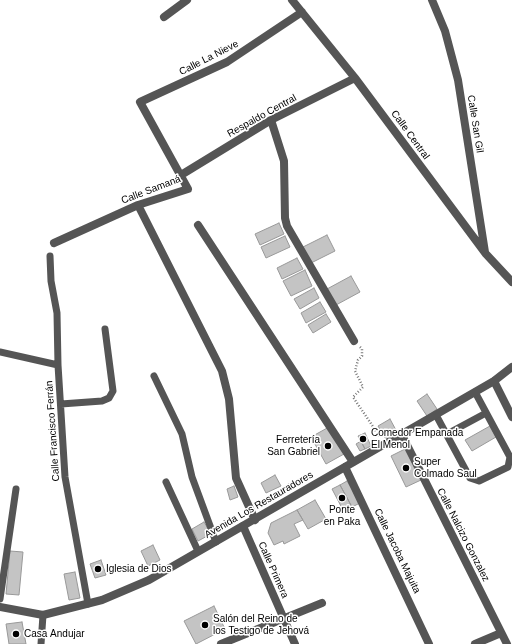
<!DOCTYPE html>
<html>
<head>
<meta charset="utf-8">
<style>
	body { margin:0 }
	canvas { display:block; background:#fff }
</style>
</head>
<body>
<canvas width="512" height="644"></canvas>
<script>
const ctx = document.querySelector('canvas').getContext('2d');
ctx.lineJoin = 'round';
function fill(path, color) { ctx.fillStyle = color; ctx.fill(path, 'evenodd'); }
const shape = rows => new Path2D(rows.map(r => 'M' + r).join(''));
function strokePath(path, color, width, dash) { ctx.strokeStyle = color; ctx.lineWidth = width; ctx.lineCap = dash ? 'butt' : 'round'; ctx.setLineDash(dash || []); ctx.stroke(path); }
function label(font, color, halo, rows, align = 'center') {
  ctx.font = font + ' Arial,sans-serif'; ctx.lineWidth = 3; ctx.setLineDash([]); ctx.textBaseline = 'middle'; ctx.strokeStyle = halo; ctx.fillStyle = color; for (const [text, x, y, turn = 0] of rows) {
    ctx.save(); ctx.translate(x, y); ctx.rotate((+turn || 0) * Math.PI / 180); ctx.textAlign = isNaN(turn) ? turn : align; if (halo) ctx.strokeText(text, 0, 0); ctx.fillText(text, 0, 0); ctx.restore();
  }
}
const building = shape([
	[279,223,284,234,260,245,255,234,279,223],
	[327,235,335,251,311,263,303,247,327,235],
	[285,236,290,247,266,258,261,247,285,236],
	[297,258,303,269,282,279,277,268,297,258],
	[305,270,312,286,291,296,283,281,305,270],
	[351,276,360,292,336,305,327,289,351,276],
	[314,288,319,298,300,309,294,299,314,288],
	[320,302,326,312,306,323,301,313,320,302],
	[326,314,331,322,313,333,308,325,326,314],
	[427,394,437,409,427,416,417,401,427,394],
	[390,419,397,432,385,438,378,426,390,419],
	[490,426,496,437,472,451,465,440,490,426],
	[329,427,344,454,326,464,311,437,329,427],
	[365,433,371,446,365,449,358,436,365,433],
	[361,441,365,449,360,451,356,444,361,441],
	[405,449,421,480,406,487,391,456,405,449],
	[275,475,281,486,266,493,261,483,275,475],
	[347,481,360,503,352,507,340,485,347,481],
	[289,484,291,488,286,491,284,487,289,484],
	[340,485,352,507,344,512,332,489,340,485],
	[234,486,238,497,230,500,227,489,234,486],
	[315,500,326,519,308,529,297,510,315,500],
	[297,510,303,520,294,524,300,536,284,544,283,541,274,545,268,533,271,523,297,510],
	[204,522,211,534,198,541,192,529,204,522],
	[153,545,160,560,148,566,141,551,153,545],
	[10,551,23,552,19,595,6,594,10,551],
	[101,560,106,575,95,578,90,564,101,560],
	[75,572,80,598,69,600,64,574,75,572],
	[214,606,225,629,196,644,184,621,214,606],
	[22,622,26,644,9,644,6,624,22,622]
]);
const path = shape([
	[360,347,362,349,362,356,358,360,355,371,363,387,353,397,380,437]
]);
const service = shape([
	[50,256,51,281,57,313,58,365,65,477,88,604],
	[0,352,58,365],
	[154,376,182,434,192,477,216,542],
	[61,404,102,401,109,398,113,391,105,329],
	[436,415,470,478,479,481,508,467,510,457,475,392],
	[447,434,486,413],
	[166,482,198,551],
	[0,599,16,489],
	[41,644,43,615]
]);
const minor = shape([
	[292,0,355,78,486,254,512,282],
	[432,0,445,31,458,80,485,252],
	[164,17,187,0],
	[271,120,284,161,285,218,287,226,354,341],
	[181,175,271,120,355,78],
	[138,205,222,371,229,399,236,478,255,520],
	[198,225,353,462],
	[54,243,138,205,188,189,140,102,227,62,302,12],
	[494,381,512,417],
	[402,435,507,644],
	[345,467,429,644],
	[243,526,295,644],
	[221,644,322,603],
	[475,644,501,633]
]);
const tertiary = shape([
	[0,607,43,615,102,600,149,580,494,381,512,367]
]);
const markers = [
	[363,439,4,"#000"],
	[328,446,4,"#000"],
	[406,468,4,"#000"],
	[342,498,4,"#000"],
	[98,569,4,"#000"],
	[205,625,4,"#000"],
	[16,634,4,"#000"]
];
const streetNames = [
	["Calle La Nieve",209,58,-27],
	["Respaldo Central",262,116,-29],
	["Calle San Gil",475,124,81],
	["Calle Central",410,135,54],
	["Calle Samaná",151,190,-21],
	["Calle Francisco Ferrán",53,431,-94],
	["Avenida Los Restauradores",259,505,-30],
	["Calle Nalcizo Gonzalez",463,535,63],
	["Calle Jacoba Majuita",397,551,64],
	["Calle Primera",273,570,66]
];
const poiNames = [
	["Comedor Empanada",371,433],
	["El Menol",371,445],
	["Ferretería",320,440,"right"],
	["San Gabriel",320,452,"right"],
	["Super",414,462],
	["Colmado Saul",414,474],
	["Ponte",342,510,"center"],
	["en Paka",342,522,"center"],
	["Iglesia de Dios",106,569],
	["Salón del Reino de",213,619],
	["los Testigo de Jehová",213,631],
	["Casa Andujar",24,634]
];
fill(building, '#c4c4c4');
strokePath(building, '#999', 1);
strokePath(path, '#777', 2.5, [1, 2]);
strokePath(service, '#555', 7);
strokePath(minor, '#555', 8);
strokePath(tertiary, '#555', 8);
for (const [x, y, r, color] of markers) { const dot = new Path2D(); dot.arc(x, y, r, 0, 2 * Math.PI); ctx.fillStyle = color; ctx.fill(dot); strokePath(dot, '#fff', 1.5); }
label('10px', '#000', '#fff', streetNames);
label('10px', '#000', '#fff', poiNames, 'left');
</script>
</body>
</html>
